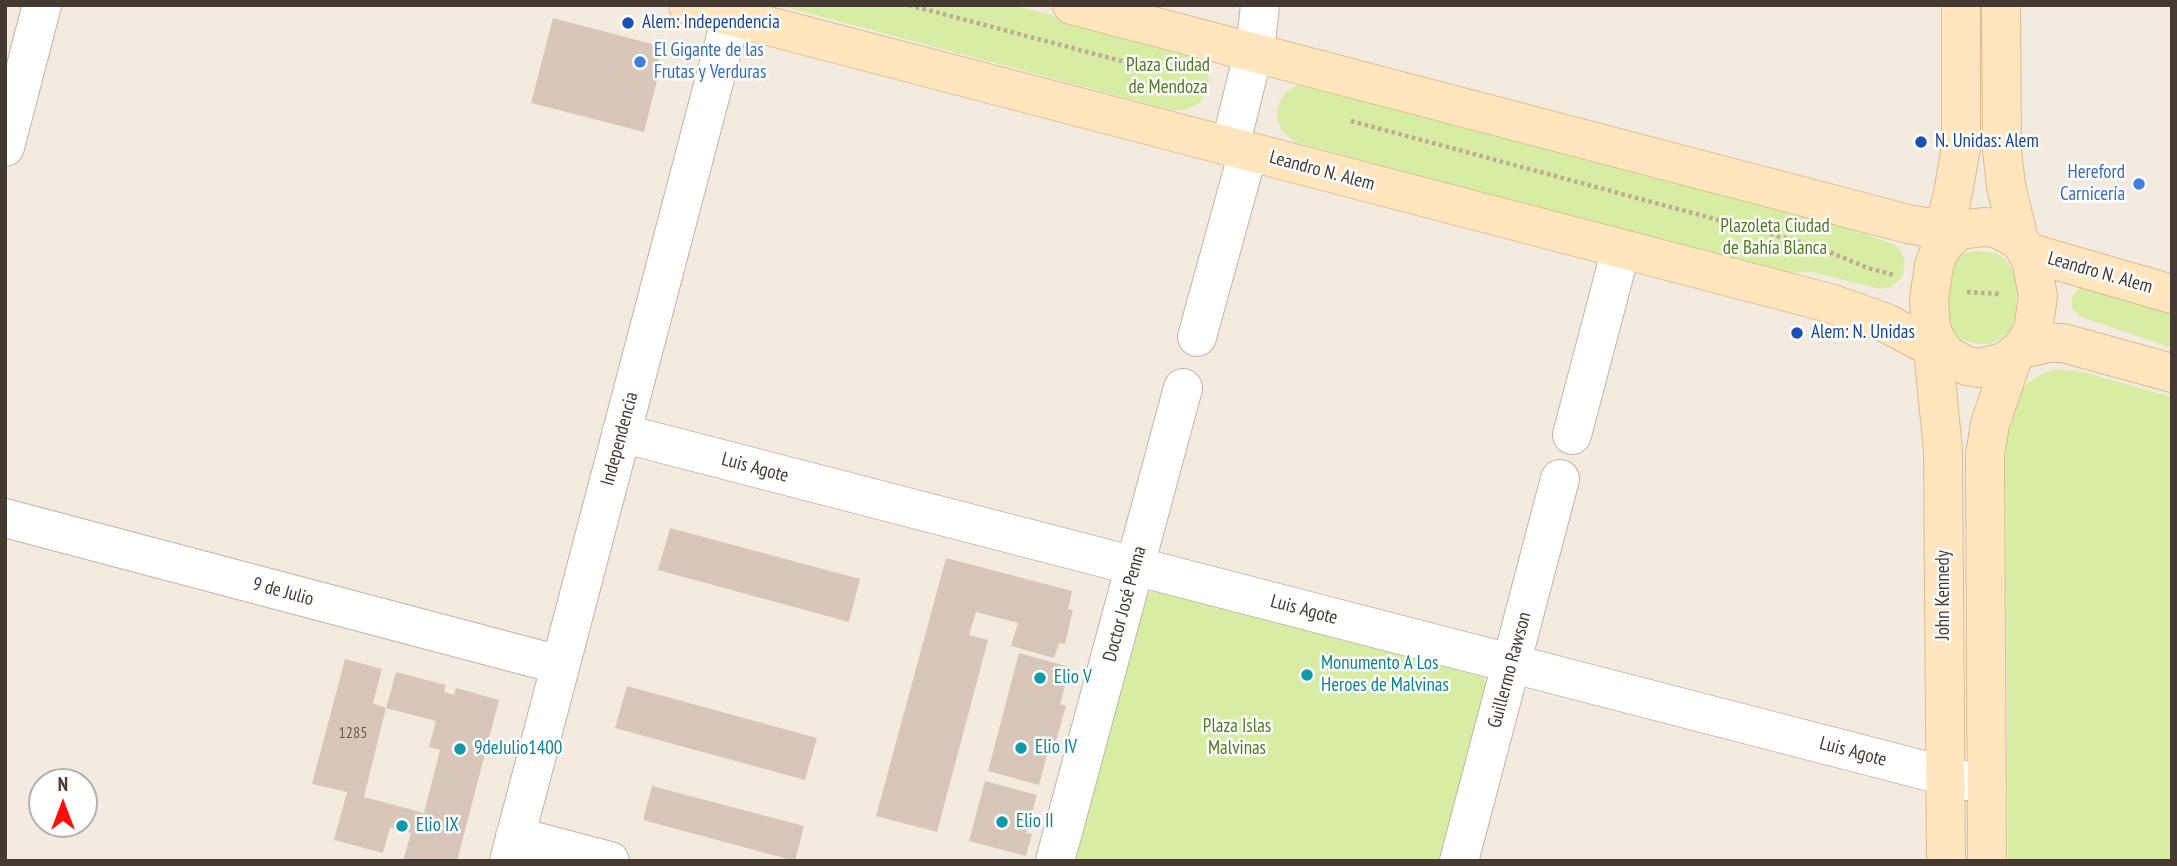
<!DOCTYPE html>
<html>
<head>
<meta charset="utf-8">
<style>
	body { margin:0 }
	#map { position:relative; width:2177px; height:866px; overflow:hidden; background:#f3ebe0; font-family:"PT Sans Narrow",sans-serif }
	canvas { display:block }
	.frame { position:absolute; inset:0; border:7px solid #443a31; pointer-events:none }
	.north { position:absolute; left:28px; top:768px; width:70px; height:70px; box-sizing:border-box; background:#fff; border:2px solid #b4b0ad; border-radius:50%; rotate:0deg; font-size:19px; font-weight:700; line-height:28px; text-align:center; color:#443a31 }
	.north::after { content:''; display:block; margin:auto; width:24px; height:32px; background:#ff0d0b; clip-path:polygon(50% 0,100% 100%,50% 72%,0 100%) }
</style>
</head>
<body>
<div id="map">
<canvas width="2177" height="866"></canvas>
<div class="frame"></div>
<div class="north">N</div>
</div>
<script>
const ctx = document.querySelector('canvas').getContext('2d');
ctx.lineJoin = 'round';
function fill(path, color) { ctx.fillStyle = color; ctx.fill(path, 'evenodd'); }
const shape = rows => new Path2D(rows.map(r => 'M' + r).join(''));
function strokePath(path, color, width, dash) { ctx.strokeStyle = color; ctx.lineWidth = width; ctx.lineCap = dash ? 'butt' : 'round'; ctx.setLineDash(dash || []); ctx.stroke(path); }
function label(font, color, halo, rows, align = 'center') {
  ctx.font = font + ' "PT Sans Narrow",sans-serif'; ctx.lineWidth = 5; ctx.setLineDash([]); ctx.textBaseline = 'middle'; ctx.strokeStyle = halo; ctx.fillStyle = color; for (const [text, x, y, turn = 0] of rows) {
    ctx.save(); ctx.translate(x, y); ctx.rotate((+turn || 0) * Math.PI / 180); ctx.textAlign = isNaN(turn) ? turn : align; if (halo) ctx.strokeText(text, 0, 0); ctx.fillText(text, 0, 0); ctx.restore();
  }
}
const green = shape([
	[778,5,1012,5,1191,52,1203,61,1207,69,1209,83,1204,96,1198,104,1185,110,1171,110],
	[1299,84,1807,212,1895,245,1901,251,1905,261,1902,277,1891,287,1880,289,1812,272,1778,273,1295,142,1282,131,1278,122,1277,111,1280,101,1286,92],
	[1976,251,1996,253,2005,259,2015,275,2017,285,2016,312,2012,329,2007,335,1989,344,1978,344,1960,339,1950,326,1948,319,1948,279,1957,258,1966,253],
	[2083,286,2172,309,2172,348,2079,316,2072,307,2072,297,2078,289],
	[2060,369,2083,372,2172,397,2172,861,2008,861,2005,436,2018,395,2026,384,2048,371],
	[1160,590,1483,677,1487,687,1440,861,1075,861,1147,595,1153,591]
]);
const building = shape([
	[553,18,652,44,661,65,644,132,531,103],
	[670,528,860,579,849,622,658,570],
	[946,558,1072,591,1068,609,1073,610,1065,644,1059,643,1054,658,1011,646,1018,623,976,612,969,635,988,640,937,832,876,816],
	[1019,653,1070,667,1060,704,1066,706,1060,727,1054,749,1049,747,1039,785,988,771],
	[345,659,382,669,373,703,386,708,396,672,446,685,444,692,454,695,456,688,499,700,457,861,403,861,411,833,390,827,383,853,334,840,347,792,312,784],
	[386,708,436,721,429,747,440,750,424,813,364,797],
	[627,686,817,738,805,780,615,728],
	[985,781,1037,795,1026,833,1032,834,1026,856,969,841],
	[652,786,804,826,795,861,643,820]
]);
const path = shape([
	[909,5,1133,64],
	[1351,121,1815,246,1868,268,1894,275],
	[1967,292,2000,294]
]);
const minor = shape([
	[5,147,42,5],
	[1230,147,1256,42,1260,5],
	[1197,337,1248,152],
	[621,433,1946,776,1987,785],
	[1572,435,1621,249],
	[5,518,560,665],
	[515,836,610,861],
	[509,861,731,17],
	[1055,861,1183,388],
	[1459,861,1560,479]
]);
const secondary = shape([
	[688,5,1833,304,1886,323,1967,366,1979,368,2004,362,2022,349,2033,331,2038,296,2032,264,2027,252,2019,240,1996,228,1984,227,1961,230,1944,230,1908,224,1072,5],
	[2001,5,2002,150,2006,186,2019,240],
	[1939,252,1953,193,1961,147,1961,5],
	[2027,252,2172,294],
	[1931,330,1943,450,1946,861],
	[2022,349,2048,343,2063,343,2172,373],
	[1945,353,1939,345,1931,330,1929,299,1934,266,1939,252,1945,243,1956,233],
	[1987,861,1985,455,1990,424,2013,357]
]);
const markers = [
	[628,23,7,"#1a4fb4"],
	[640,62,7,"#3f7fe0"],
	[1921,142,7,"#1a4fb4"],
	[2139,184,7,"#3f7fe0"],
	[1797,333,7,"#1a4fb4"],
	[1307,675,7,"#0f9aa8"],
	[1040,678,7,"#0f9aa8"],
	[1021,748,7,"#0f9aa8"],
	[460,749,7,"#0f9aa8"],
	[1002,822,7,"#0f9aa8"],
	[402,826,7,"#0f9aa8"]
];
const numberNames = [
	["1285",353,733]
];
const transitNames = [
	["Alem: Independencia",642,23],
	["N. Unidas: Alem",1935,142],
	["Alem: N. Unidas",1811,333]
];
const shopNames = [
	["El Gigante de las",654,51],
	["Frutas y Verduras",654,73],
	["Hereford",2125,173,"right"],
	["Carnicería",2125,195,"right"]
];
const parkNames = [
	["Plaza Ciudad",1168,66],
	["de Mendoza",1168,88],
	["Plazoleta Ciudad",1775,227],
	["de Bahía Blanca",1775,249],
	["Plaza Islas",1237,727],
	["Malvinas",1237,749]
];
const streetNames = [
	["Leandro N. Alem",1322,171,15],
	["Leandro N. Alem",2100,273,16],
	["Independencia",620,439,-75],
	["Luis Agote",755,468,15],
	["9 de Julio",283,592,15],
	["John Kennedy",1944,595,-90],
	["Doctor José Penna",1125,604,-75],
	["Luis Agote",1304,610,15],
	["Guillermo Rawson",1510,670,-75],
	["Luis Agote",1853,752,15]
];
const cultureNames = [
	["Monumento A Los",1321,664],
	["Heroes de Malvinas",1321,686],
	["Elio V",1054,678],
	["Elio IV",1035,748],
	["9deJulio1400",474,749],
	["Elio II",1016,822],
	["Elio IX",416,826]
];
fill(green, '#d6eda3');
fill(building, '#d8c7b8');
strokePath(minor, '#c1b4a5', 40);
strokePath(secondary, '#dbbc8c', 40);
strokePath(path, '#c2aa92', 4.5, [3.5, 3.5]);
strokePath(minor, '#fff', 38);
strokePath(secondary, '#ffe6be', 38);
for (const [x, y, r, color] of markers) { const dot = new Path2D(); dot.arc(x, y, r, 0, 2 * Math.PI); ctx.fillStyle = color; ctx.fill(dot); strokePath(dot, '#fff', 2.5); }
label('16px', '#695d53', null, numberNames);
label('19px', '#164399', '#fff', transitNames, 'left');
label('19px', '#366cbe', '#fff', shopNames, 'left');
label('19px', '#4f7b1f', '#fff', parkNames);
label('19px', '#443a31', '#fff', streetNames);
label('19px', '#0d838f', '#fff', cultureNames, 'left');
</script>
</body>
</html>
